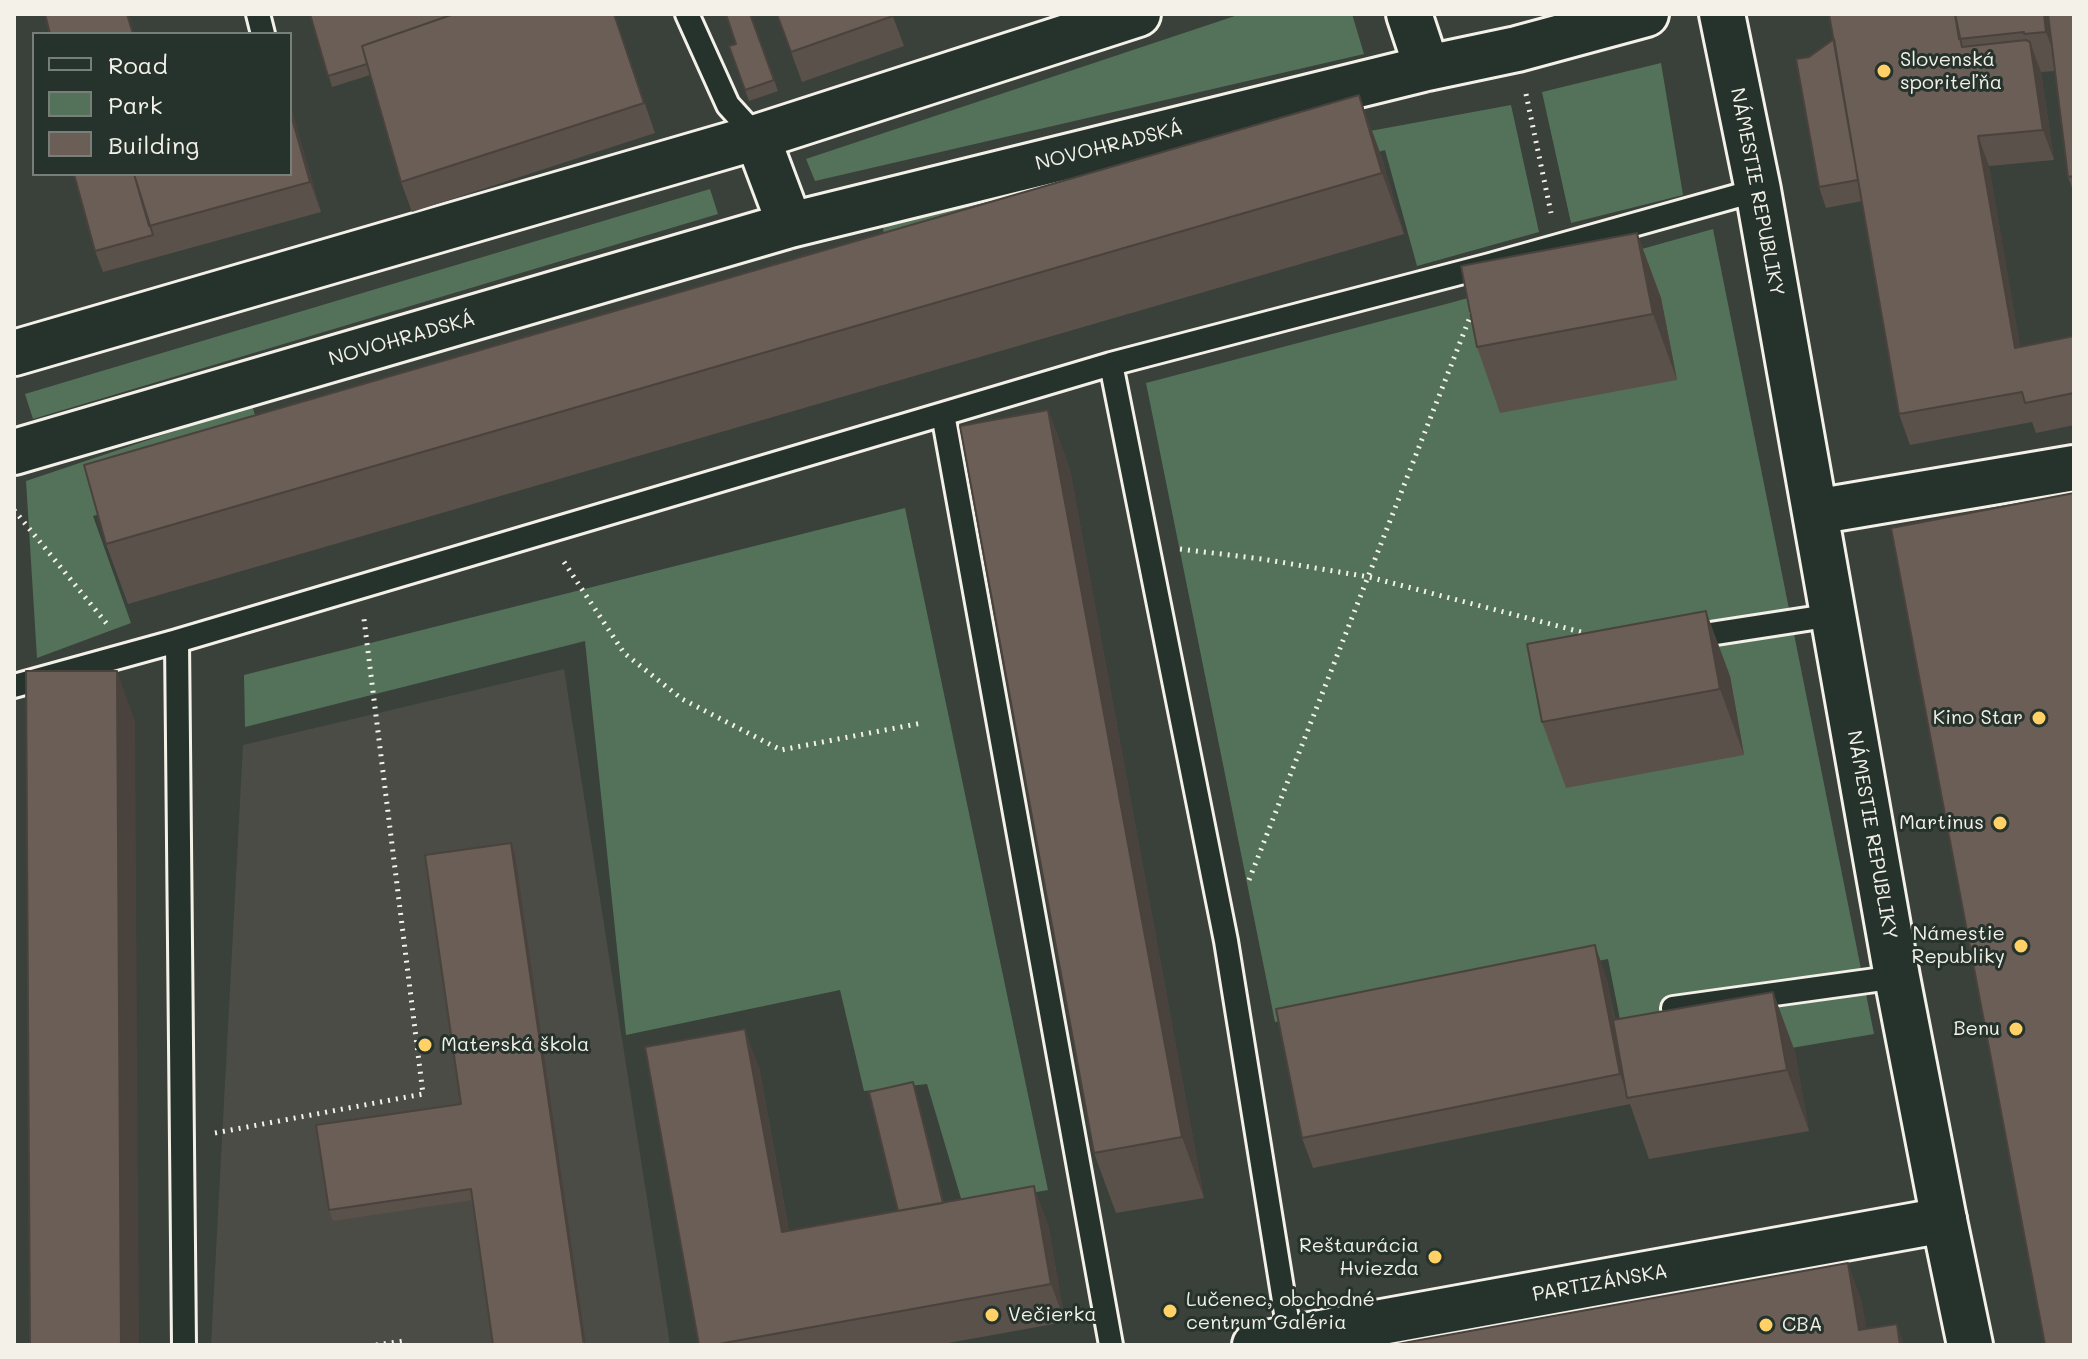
<!DOCTYPE html>
<html>
<head>
<meta charset="utf-8">
<style>
	body { margin:0 }
	#map { position:relative; width:2088px; height:1359px; overflow:hidden; background:#3a403a; font-family:Mali,sans-serif }
	canvas { display:block }
	.frame { position:absolute; inset:0; border:16px solid #f4f1e8; pointer-events:none }
	.legend { position:absolute; left:32px; top:32px; width:260px; height:144px; box-sizing:border-box; background:#26332d; border:2px solid #787f78; margin:0; padding:10px 14px; list-style:none; font-size:24px; color:#f4f1e8 }
	.legend li { display:flex; align-items:center; gap:16px; height:40px }
	.legend b { width:40px; border:2px solid #787f78 }
</style>
</head>
<body>
<div id="map">
<canvas width="2088" height="1359"></canvas>
<div class="frame"></div>
<ul class="legend">
<li><b style="height:10px;background:#26332d"></b>Road</li>
<li><b style="height:22px;background:#54725a"></b>Park</li>
<li><b style="height:22px;background:#6a5e57"></b>Building</li>
</ul>
</div>
<script>
const ctx = document.querySelector('canvas').getContext('2d');
ctx.lineJoin = 'round';
function fill(path, color) { ctx.fillStyle = color; ctx.fill(path, 'evenodd'); }
const shape = rows => new Path2D(rows.map(r => 'M' + r).join(''));
function strokePath(path, color, width, dash) { ctx.strokeStyle = color; ctx.lineWidth = width; ctx.lineCap = dash ? 'butt' : 'round'; ctx.setLineDash(dash || []); ctx.stroke(path); }
function label(font, color, halo, rows, align = 'center') {
  ctx.font = font + ' Mali,sans-serif'; ctx.lineWidth = 6; ctx.setLineDash([]); ctx.textBaseline = 'middle'; ctx.strokeStyle = halo; ctx.fillStyle = color; for (const [text, x, y, turn = 0] of rows) {
    ctx.save(); ctx.translate(x, y); ctx.rotate((+turn || 0) * Math.PI / 180); ctx.textAlign = isNaN(turn) ? turn : align; if (halo) ctx.strokeText(text, 0, 0); ctx.fillText(text, 0, 0); ctx.restore();
  }
}
const built = shape([
	[564,669,670,1345,211,1345,243,745]
]);
const green = shape([
	[1241,14,1352,14,1364,54,815,181,806,159],
	[1661,63,1683,195,1571,223,1542,92],
	[1511,105,1539,232,1417,266,1385,150,792,321,93,516,131,623,37,658,26,481,252,405,262,439,886,258,883,226,1012,197],
	[710,189,718,214,33,419,25,394],
	[1713,229,1874,1034,1631,1075,1608,959,1275,1022,1146,383,1450,303],
	[905,508,1048,1190,963,1205,927,1084,864,1091,840,990,626,1035,585,641,245,727,244,675]
]);
const path = shape([
	[1526,94,1551,213],
	[14,510,107,624],
	[1180,549,1262,559,1369,577,1581,632,1587,636],
	[564,562,624,653,682,699,781,750,922,723],
	[1249,880,1472,312],
	[215,1133,423,1094,364,619],
	[376,1345,404,1341]
]);
const service = shape([
	[258,14,263,34],
	[687,14,728,105,757,137],
	[1111,364,1490,265,1758,190],
	[943,414,1111,364,1226,941,1290,1338],
	[1684,638,1833,615],
	[177,641,943,414,1111,1345],
	[14,686,177,641,184,1345],
	[1673,1008,1897,977]
]);
const minor = shape([
	[1409,14,1427,68],
	[1722,14,1758,190,1897,977,1944,1220],
	[757,137,790,225],
	[14,353,757,137,1138,14],
	[14,452,790,225,1427,68,1517,49,1646,14],
	[1815,512,2074,468]
]);
const tertiary = shape([
	[1255,1345,1944,1220,1970,1345]
]);
const wall = shape([
	[310,14,614,14,655,133,412,212,401,182,370,75,332,87],
	[750,14,778,91,749,101,729,46,736,44],
	[777,14,892,14,904,46,802,82],
	[2074,14,2074,193,2068,177,2055,71,2041,72,2054,160,1989,166,2020,347,2074,336,2074,425,2036,433,2032,422,1910,445,1899,414,1862,201,1826,208,1819,187,1796,59],
	[290,104,321,212,103,272,95,251,74,174,290,174],
	[1381,155,1404,234,128,604,106,544],
	[1637,233,1661,298,1677,380,1500,413,1477,347],
	[1048,410,1070,470,1204,1198,1116,1213,1094,1153],
	[1730,676,1744,755,1566,788,1542,722],
	[511,843,515,854,473,1200,333,1221,329,1210,461,1104],
	[1606,976,1615,1019,1773,992,1795,1052,1809,1131,1649,1159,1630,1104,1313,1168,1302,1138],
	[759,1067,789,1231,898,1211,916,1092,944,1203,1048,1224,1065,1322,937,1345,699,1345]
]);
const shadedWall = shape([
	[127,14,129,14,134,34,133,34],
	[2044,14,2054,14,2060,70,2046,32],
	[2030,42,2041,72,2054,160,2043,130],
	[1359,95,1381,155,1404,234,1382,173],
	[290,104,293,113,321,212,310,182,290,111],
	[1978,136,1989,166,2026,378,2015,348],
	[1637,233,1661,298,1677,380,1653,314],
	[1048,410,1070,470,1204,1198,1182,1137],
	[1706,611,1730,676,1744,755,1720,689],
	[117,671,135,721,139,1345,121,1345],
	[511,843,515,854,586,1345,584,1345],
	[1595,945,1606,976,1630,1098,1629,1098,1620,1074],
	[1773,992,1795,1052,1809,1131,1787,1070],
	[745,1029,759,1067,796,1271,782,1232],
	[913,1082,916,1092,948,1220,944,1209],
	[1034,1186,1048,1224,1065,1322,1051,1284],
	[1848,1263,1862,1301,1869,1345,1859,1330],
	[1897,1324,1904,1345,1900,1345]
]);
const building = shape([
	[45,14,127,14,133,34,50,34,45,14],
	[310,14,454,14,362,46,367,64,328,76,310,14],
	[454,14,614,14,644,103,401,182,362,46,454,14],
	[726,14,750,14,774,80,745,90,729,46,736,44,726,14],
	[777,14,892,14,893,16,791,52,777,14],
	[1829,14,1955,14,1962,47,2026,40,2030,42,2043,130,1978,136,2015,348,2074,336,2074,393,2025,403,2022,392,1899,414,1829,14],
	[1955,14,2044,14,2046,32,2024,34,2024,32,1959,39,1955,14],
	[2048,14,2074,14,2074,176,2068,177,2048,14],
	[1834,39,1858,180,1819,187,1796,59,1809,57,1834,39],
	[1359,95,1382,173,106,544,84,465,1359,95],
	[290,111,310,182,149,226,134,174,290,174,290,111],
	[74,174,134,174,153,235,95,251,74,174],
	[1637,233,1653,314,1477,347,1461,266,1637,233],
	[1048,410,1182,1137,1094,1153,960,426,1048,410],
	[2074,493,2074,1345,2045,1345,1891,528,2074,493],
	[1706,611,1720,689,1542,722,1527,644,1706,611],
	[26,671,117,671,121,1345,30,1345,26,671],
	[511,843,584,1345,493,1345,471,1189,329,1210,316,1125,461,1104,425,855,511,843],
	[1595,945,1620,1074,1302,1138,1276,1009,1595,945],
	[1773,992,1787,1070,1627,1098,1613,1020,1773,992],
	[745,1029,782,1232,1034,1186,1051,1284,713,1345,699,1345,645,1047,745,1029],
	[913,1082,943,1203,898,1211,869,1092,913,1082],
	[1848,1263,1859,1330,1897,1324,1900,1345,1392,1345,1848,1263]
]);
const markers = [
	[1884,71,8,"#ffd166"],
	[2039,718,8,"#ffd166"],
	[2000,823,8,"#ffd166"],
	[2021,946,8,"#ffd166"],
	[2016,1029,8,"#ffd166"],
	[425,1045,8,"#ffd166"],
	[1435,1257,8,"#ffd166"],
	[1170,1311,8,"#ffd166"],
	[992,1315,8,"#ffd166"],
	[1766,1325,8,"#ffd166"]
];
const poiNames = [
	["Slovenská",1900,60],
	["sporiteľňa",1900,83],
	["Kino Star",2023,718,"right"],
	["Martinus",1984,823,"right"],
	["Námestie",2005,934,"right"],
	["Republiky",2005,957,"right"],
	["Benu",2000,1029,"right"],
	["Materská škola",441,1045],
	["Reštaurácia",1419,1246,"right"],
	["Hviezda",1419,1269,"right"],
	["Lučenec, obchodné",1186,1300],
	["centrum Galéria",1186,1323],
	["Večierka",1008,1315],
	["CBA",1782,1325]
];
const streetNames = [
	["NOVOHRADSKÁ",1109,146,-14],
	["NÁMESTIE REPUBLIKY",1757,192,79],
	["NOVOHRADSKÁ",402,339,-16],
	["NÁMESTIE REPUBLIKY",1872,835,80],
	["PARTIZÁNSKA",1600,1283,-10]
];
fill(built, '#4b4c46');
fill(green, '#54725a');
strokePath(service, '#f4f1e8', 28);
strokePath(minor, '#f4f1e8', 50);
strokePath(tertiary, '#f4f1e8', 50);
strokePath(path, '#f4f1e8', 5, [2, 6]);
strokePath(service, '#26332d', 22);
strokePath(minor, '#26332d', 44);
strokePath(tertiary, '#26332d', 44);
fill(wall, '#5b514b');
fill(shadedWall, '#4a423d');
fill(building, '#6a5e57');
strokePath(building, '#4a423d', 2);
for (const [x, y, r, color] of markers) { const dot = new Path2D(); dot.arc(x, y, r, 0, 2 * Math.PI); ctx.fillStyle = color; ctx.fill(dot); strokePath(dot, '#26332d', 3); }
label('20px', '#f4f1e8', '#26332d', poiNames, 'left');
label('20px', '#f4f1e8', '#26332d', streetNames);
</script>
</body>
</html>
